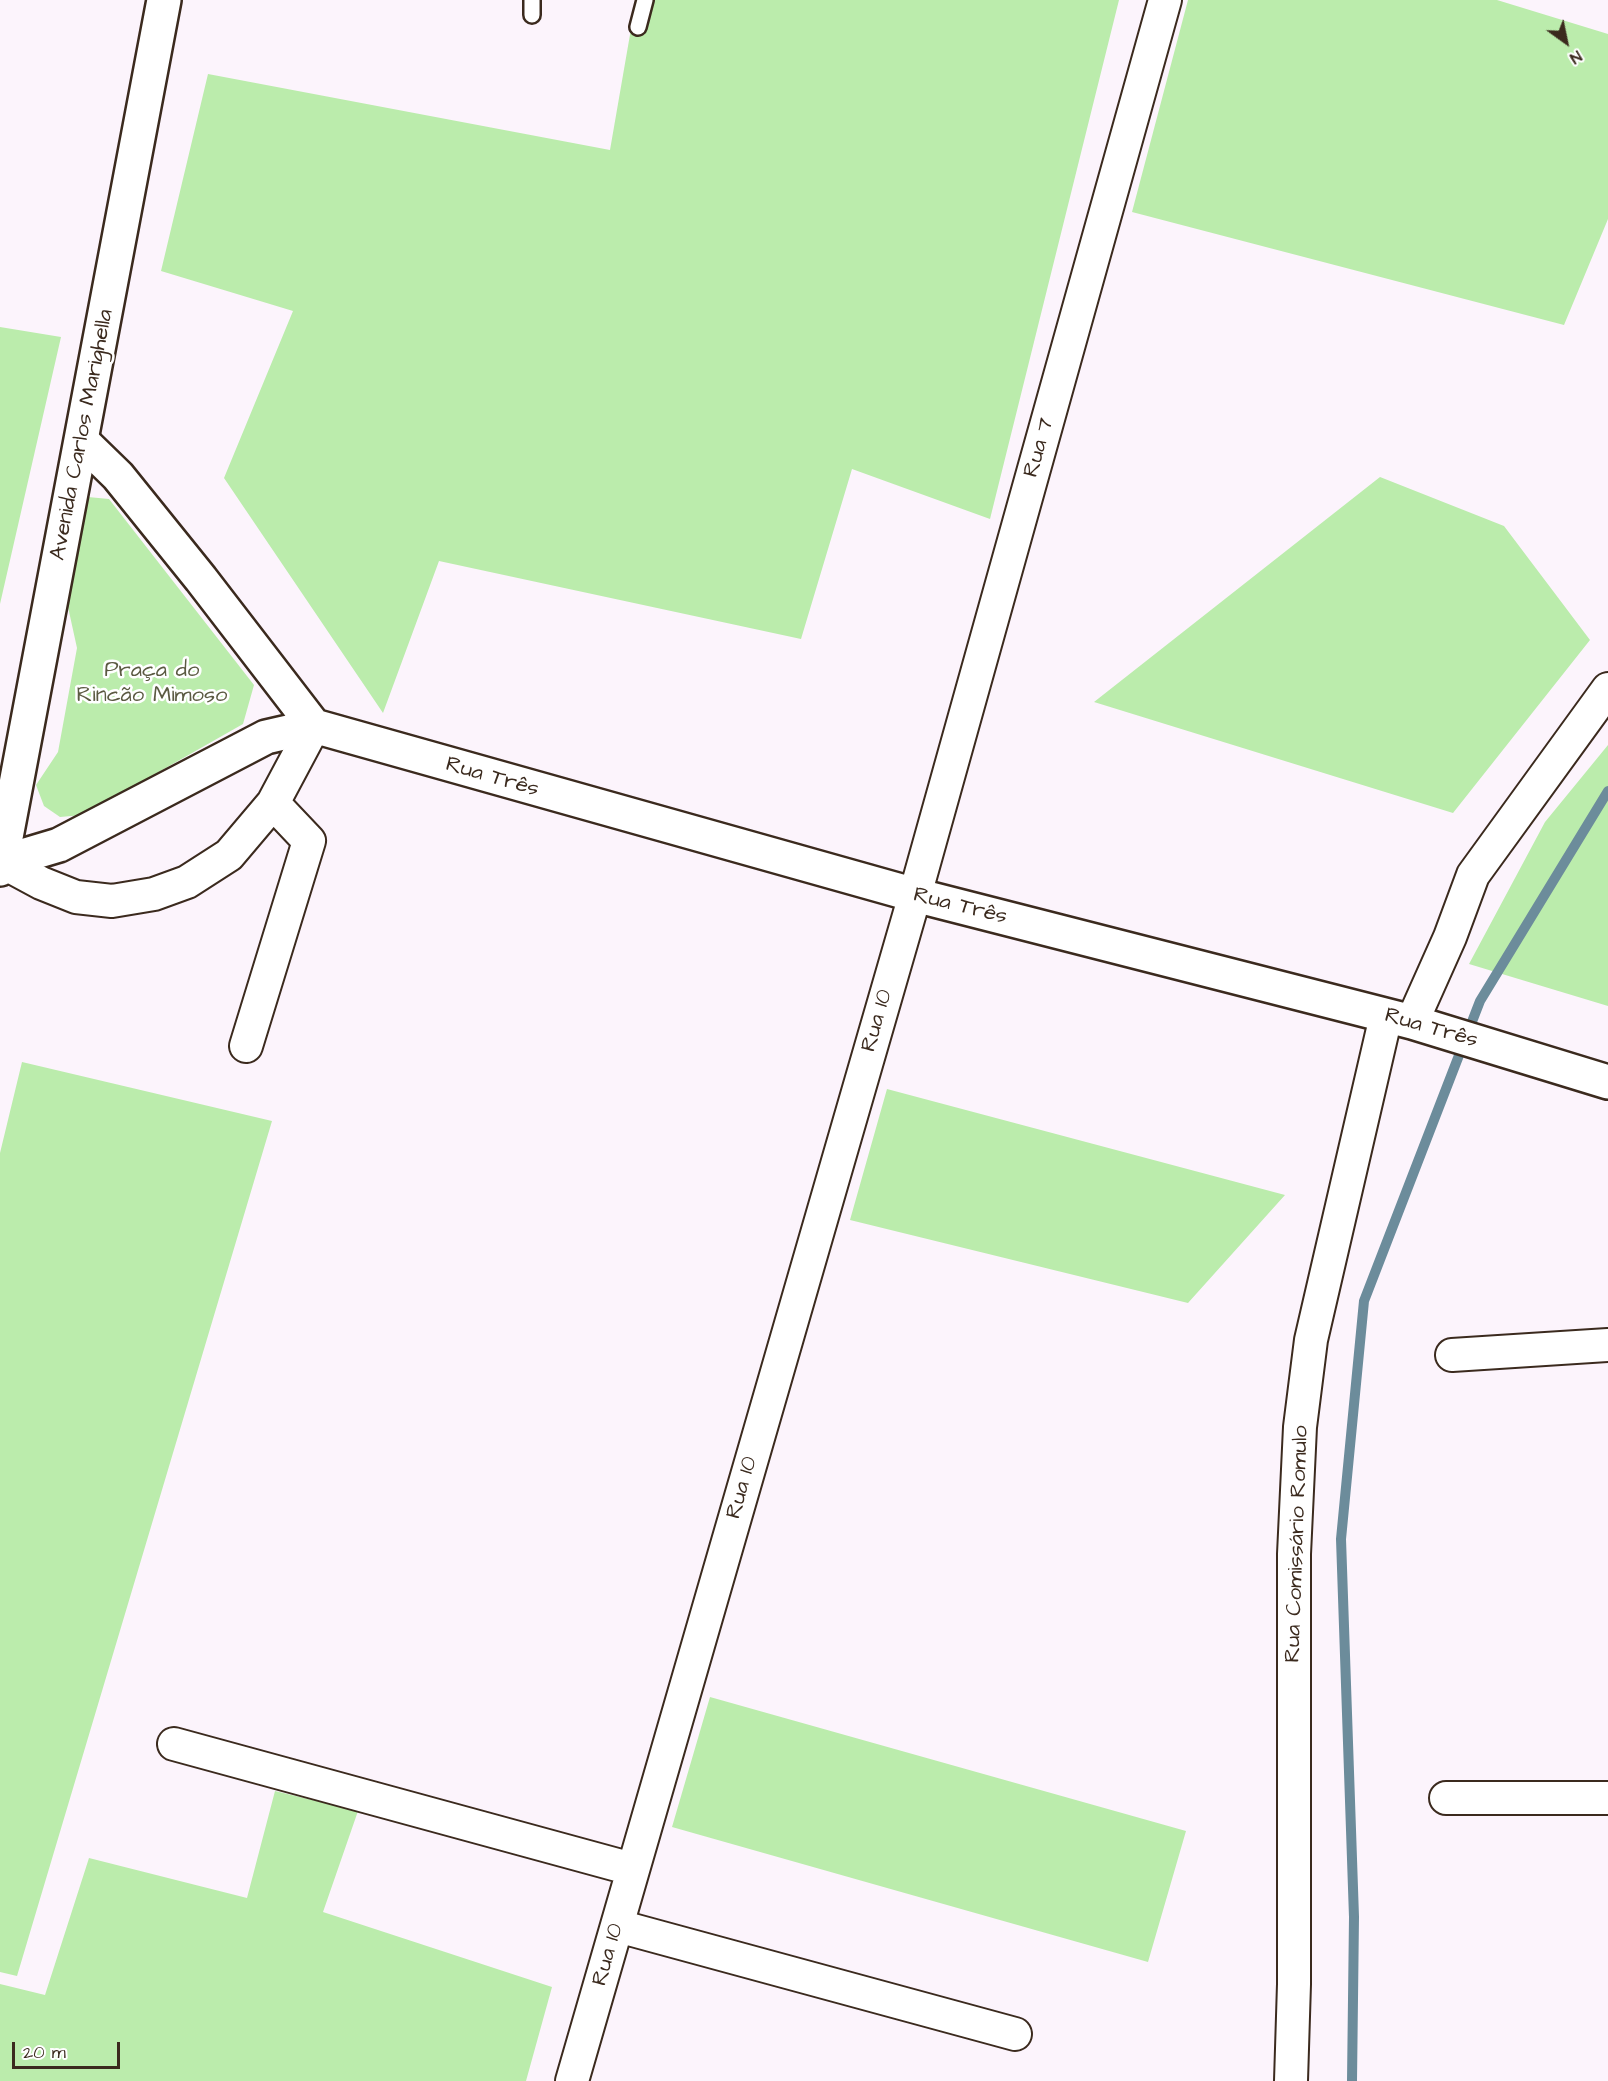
<!DOCTYPE html>
<html>
<head>
<meta charset="utf-8">
<style>
	body { margin:0 }
	#map { position:relative; width:1608px; height:2081px; overflow:hidden; background:#fcf4fc; font-family:"Architects Daughter",sans-serif }
	canvas { display:block }
	.north { position:absolute; left:1536px; top:12px; width:60px; height:60px; -webkit-text-stroke:4px #fff; paint-order:stroke; rotate:147deg; font-size:16px; font-weight:700; line-height:24px; text-align:center; color:#3b2a1e }
	.north::after { content:''; display:block; margin:auto; width:21px; height:27px; background:#3b2a1e; clip-path:polygon(50% 0,100% 100%,50% 72%,0 100%) }
	.scale { position:absolute; left:12px; top:2042px; width:108px; height:27px; box-sizing:border-box; border:3px solid #3b2a1e; border-top:0; padding-left:8px; font-size:18px; line-height:21px; white-space:nowrap; color:#3b2a1e; -webkit-text-stroke:4px #fff; paint-order:stroke }
</style>
</head>
<body>
<div id="map">
<canvas width="1608" height="2081"></canvas>
<div class="north">N</div>
<div class="scale">20 m</div>
</div>
<script>
const ctx = document.querySelector('canvas').getContext('2d');
ctx.lineJoin = 'round';
function fill(path, color) { ctx.fillStyle = color; ctx.fill(path, 'evenodd'); }
const shape = rows => new Path2D(rows.map(r => 'M' + r).join(''));
function strokePath(path, color, width, dash) { ctx.strokeStyle = color; ctx.lineWidth = width; ctx.lineCap = dash ? 'butt' : 'round'; ctx.setLineDash(dash || []); ctx.stroke(path); }
function label(font, color, halo, rows, align = 'center') {
  ctx.font = font + ' "Architects Daughter",sans-serif'; ctx.lineWidth = 5; ctx.setLineDash([]); ctx.textBaseline = 'middle'; ctx.strokeStyle = halo; ctx.fillStyle = color; for (const [text, x, y, turn = 0] of rows) {
    ctx.save(); ctx.translate(x, y); ctx.rotate((+turn || 0) * Math.PI / 180); ctx.textAlign = isNaN(turn) ? turn : align; if (halo) ctx.strokeText(text, 0, 0); ctx.fillText(text, 0, 0); ctx.restore();
  }
}
const green = shape([
	[636,0,1119,0,990,519,852,469,801,639,439,561,383,713,224,478,293,311,161,271,208,74,610,150],
	[1188,0,1497,0,1608,34,1608,219,1564,325,1132,212],
	[0,327,61,337,0,604],
	[1380,477,1504,526,1590,640,1453,813,1094,702],
	[88,497,109,499,254,685,243,724,83,815,60,817,44,806,36,785,58,752,77,648,68,607],
	[1608,745,1608,1006,1469,964,1545,822],
	[22,1062,272,1121,17,1976,0,1972,0,1153],
	[887,1089,1285,1195,1188,1303,850,1220],
	[710,1697,1186,1831,1148,1962,672,1827],
	[275,1791,358,1811,323,1912,552,1987,526,2081,0,2081,0,1984,45,1995,89,1858,247,1898]
]);
const stream = shape([
	[1352,2081,1354,1917,1341,1539,1364,1301,1480,1001,1608,791]
]);
const service = shape([
	[532,15,532,0],
	[638,27,645,0]
]);
const minor = shape([
	[2,862,41,883,76,897,112,901,154,894,187,882,229,855,273,803,314,726],
	[1412,1022,1450,937,1473,875,1608,689],
	[246,1046,309,841,273,803],
	[1452,1355,1608,1345],
	[174,1744,632,1869],
	[1446,1798,1608,1798],
	[618,1926,1015,2034],
	[572,2081,915,895,1165,0],
	[1291,2081,1294,1984,1294,1554,1300,1427,1311,1340,1386,1016]
]);
const secondary = shape([
	[82,441,118,476,201,579,314,726],
	[2,862,59,845,266,737,314,726,915,895,1412,1022,1608,1082]
]);
const primary = shape([
	[0,869,164,0]
]);
const streetNames = [
	["Avenida Carlos Marighella",83,435,-79],
	["Rua 7",1040,448,-74],
	["Rua Três",492,778,16],
	["Rua Três",960,907,14],
	["Rua 10",878,1021,-74],
	["Rua Três",1431,1029,16],
	["Rua 10",743,1488,-74],
	["Rua Comissário Romulo",1298,1544,-88],
	["Rua 10",609,1955,-74]
];
const parkNames = [
	["Praça do",152,671],
	["Rincão Mimoso",152,696]
];
fill(green, '#bbecac');
strokePath(stream, '#6c8c9b', 10);
strokePath(service, '#3b2a1e', 20);
strokePath(minor, '#3b2a1e', 36);
strokePath(secondary, '#3b2a1e', 38);
strokePath(primary, '#3b2a1e', 38);
strokePath(service, '#fff', 15);
strokePath(minor, '#fff', 32);
strokePath(secondary, '#fff', 33);
strokePath(primary, '#fff', 33);
label('22px', '#3b2a1e', '#fff', streetNames);
label('22px', '#5b5a42', '#fff', parkNames);
</script>
</body>
</html>
